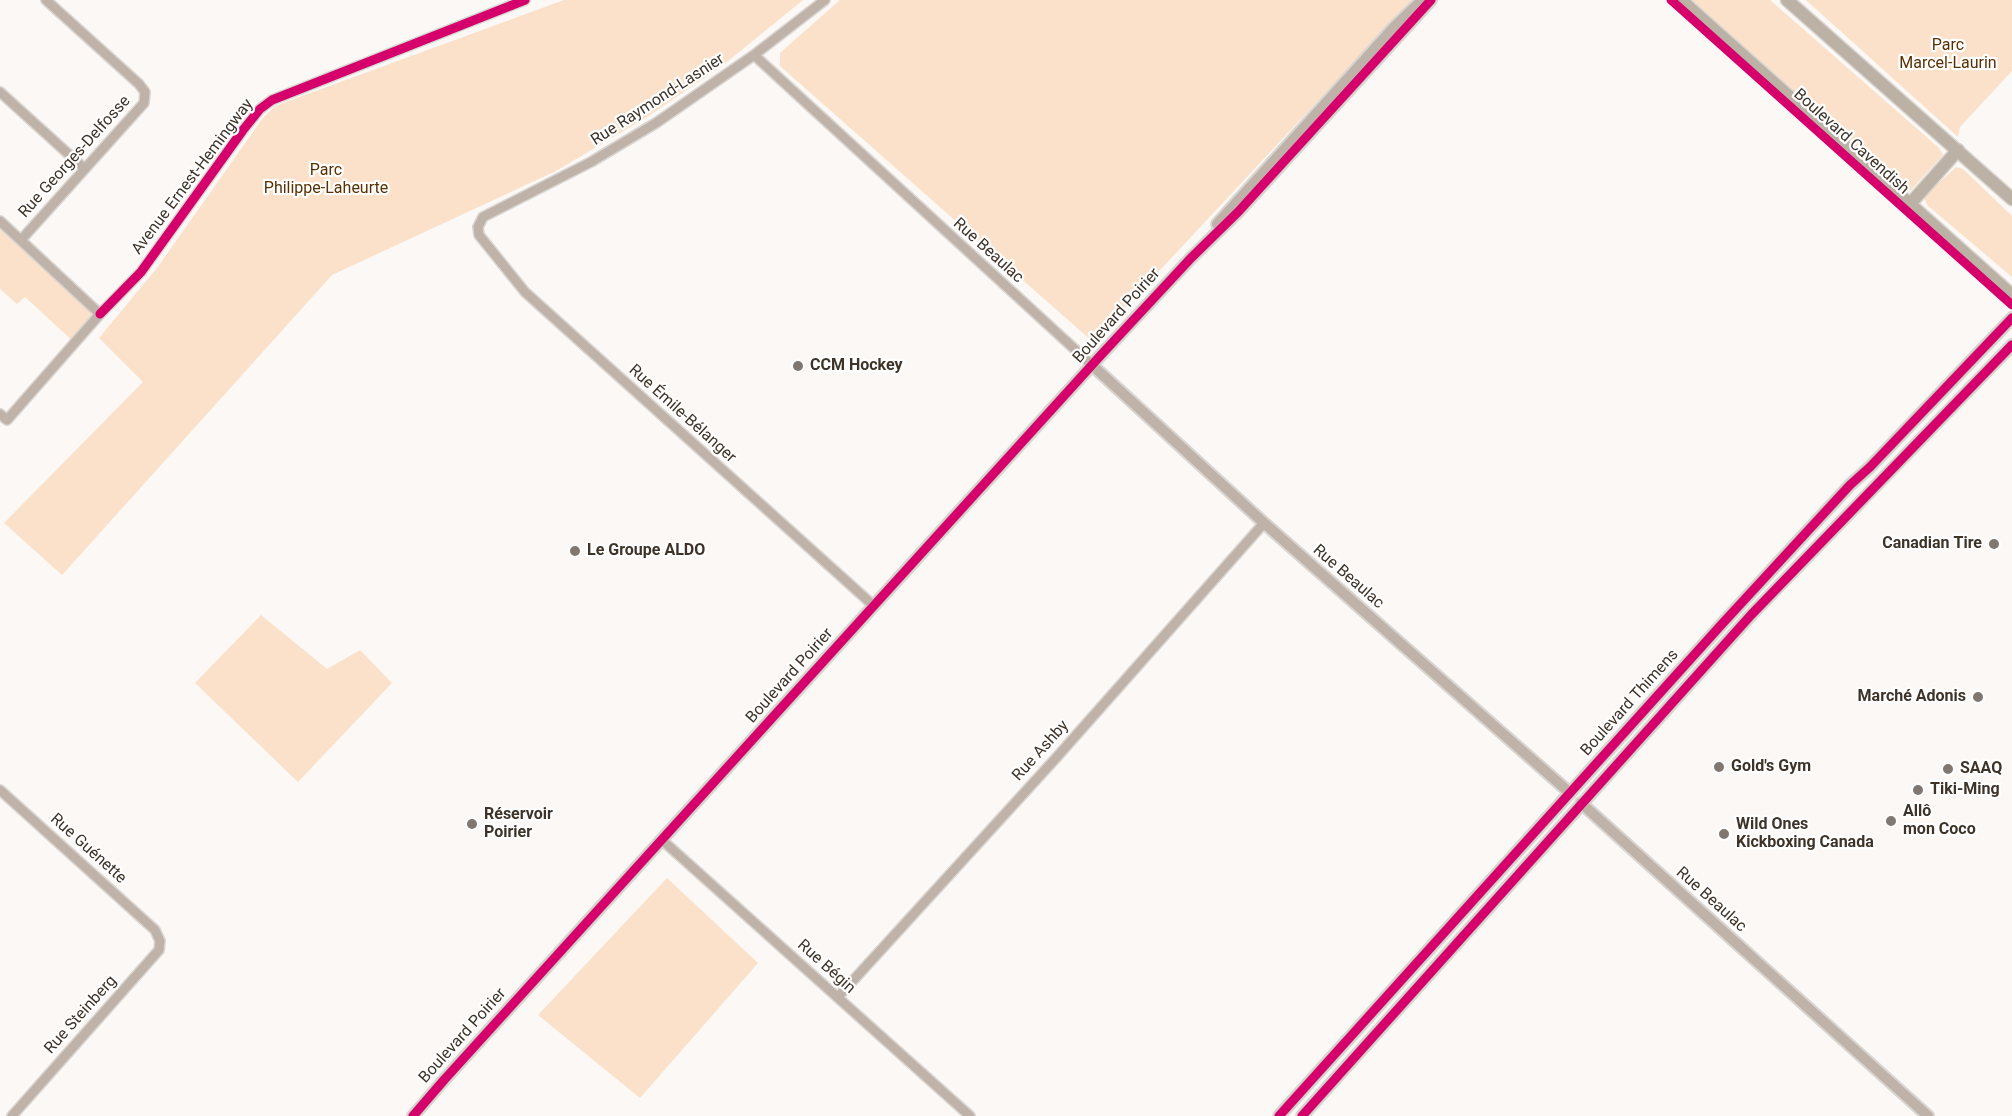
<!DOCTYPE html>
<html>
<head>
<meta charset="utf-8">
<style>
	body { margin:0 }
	canvas { display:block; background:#fbf8f5 }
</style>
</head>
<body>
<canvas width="2012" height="1116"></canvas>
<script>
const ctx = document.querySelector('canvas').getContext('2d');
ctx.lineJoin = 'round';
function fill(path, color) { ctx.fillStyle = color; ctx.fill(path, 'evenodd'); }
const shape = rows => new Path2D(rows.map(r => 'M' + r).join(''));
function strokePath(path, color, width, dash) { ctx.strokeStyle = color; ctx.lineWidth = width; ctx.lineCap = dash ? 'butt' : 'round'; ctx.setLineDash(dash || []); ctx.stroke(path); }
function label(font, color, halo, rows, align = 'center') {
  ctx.font = font + ' Roboto,sans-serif'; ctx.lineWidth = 4.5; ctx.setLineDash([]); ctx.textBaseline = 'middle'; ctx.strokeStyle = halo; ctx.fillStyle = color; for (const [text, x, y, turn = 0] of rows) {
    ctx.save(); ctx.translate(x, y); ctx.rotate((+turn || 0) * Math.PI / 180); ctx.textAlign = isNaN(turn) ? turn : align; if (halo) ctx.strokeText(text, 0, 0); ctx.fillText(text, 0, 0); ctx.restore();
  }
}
const green = shape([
	[564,0,803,0,722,66,647,117,556,171,332,275,62,575,4,523,143,382,99,338,157,268,263,118,275,106],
	[840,0,1412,0,1093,342,780,66,780,53],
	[1690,0,1770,0,1939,148,1943,155,1910,191,1899,187],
	[1806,0,2012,0,2012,71,1960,127,1958,137],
	[1956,167,1963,169,2012,216,2012,277,1927,205,1924,197],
	[0,223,100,314,75,343,25,297,17,304,0,289],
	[261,615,327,669,360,650,392,683,298,782,195,683],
	[667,878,758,963,640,1098,538,1015]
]);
const minor = shape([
	[825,0,754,55,656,123,591,162,483,217,478,227,479,235,525,292,874,606],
	[754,55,1092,365],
	[0,92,85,169],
	[0,221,100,314],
	[21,240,144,103,145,92,139,84,46,0],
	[0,414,7,420,100,314,141,272,243,130,260,109,272,100,525,0],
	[0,790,155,930,160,941,159,950,12,1116],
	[662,840,970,1116],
	[838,997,1056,758,1264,523]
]);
const tertiary = shape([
	[1217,224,1394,27,1422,0],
	[1092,365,1264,523,1570,793],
	[1581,803,1928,1116],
	[413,1116,444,1080,1101,355,1191,258,1238,212,1431,0],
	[1279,1116,1722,624,1850,485,1870,467,2012,318],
	[1302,1116,1751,615,2012,345]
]);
const secondary = shape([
	[1681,0,2012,295],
	[1787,0,2012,199],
	[1910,204,1958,150]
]);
const cycleway = shape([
	[1671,0,2012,305],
	[100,314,141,272,243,130,260,109,272,100,525,0],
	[413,1116,444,1080,1101,355,1191,258,1238,212,1431,0],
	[1279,1116,1722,624,1850,485,1870,467,2012,318],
	[1302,1116,1751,615,2012,345]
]);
const markers = [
	[798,366,6,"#807870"],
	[1994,544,6,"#807870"],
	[575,551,6,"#807870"],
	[1978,697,6,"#807870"],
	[1719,767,6,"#807870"],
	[1948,769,6,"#807870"],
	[1918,790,6,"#807870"],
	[1891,821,6,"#807870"],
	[472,824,6,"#807870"],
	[1724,834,6,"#807870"]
];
const parkNames = [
	["Parc",1948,46],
	["Marcel-Laurin",1948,64],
	["Parc",326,171],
	["Philippe-Laheurte",326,189]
];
const streetNames = [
	["Rue Raymond-Lasnier",658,100,-33],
	["Boulevard Cavendish",1851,142,42],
	["Rue Georges-Delfosse",75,157,-48],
	["Avenue Ernest-Hemingway",193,177,-53],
	["Rue Beaulac",988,251,42],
	["Boulevard Poirier",1117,316,-48],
	["Rue Émile-Bélanger",682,414,42],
	["Rue Beaulac",1348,577,41],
	["Boulevard Poirier",790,676,-48],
	["Boulevard Thimens",1630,703,-48],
	["Rue Ashby",1041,751,-48],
	["Rue Guénette",88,849,42],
	["Rue Beaulac",1711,900,42],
	["Rue Bégin",826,967,42],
	["Rue Steinberg",81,1015,-48],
	["Boulevard Poirier",463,1036,-48]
];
const poiNames = [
	["CCM Hockey",810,366],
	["Canadian Tire",1982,544,"right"],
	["Le Groupe ALDO",587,551],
	["Marché Adonis",1966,697,"right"],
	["Gold's Gym",1731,767],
	["SAAQ",1960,769],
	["Tiki-Ming",1930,790],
	["Allô",1903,812],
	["mon Coco",1903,830],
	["Réservoir",484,815],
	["Poirier",484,833],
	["Wild Ones",1736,825],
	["Kickboxing Canada",1736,843]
];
fill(green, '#fbe1ca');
strokePath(minor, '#d8d5d1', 12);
strokePath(tertiary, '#d8d5d1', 14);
strokePath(secondary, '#d8d5d1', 15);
strokePath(minor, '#bfb2a8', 9);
strokePath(tertiary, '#bfb2a8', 10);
strokePath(secondary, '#bcb1a5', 12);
strokePath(cycleway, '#d6006c', 9);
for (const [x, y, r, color] of markers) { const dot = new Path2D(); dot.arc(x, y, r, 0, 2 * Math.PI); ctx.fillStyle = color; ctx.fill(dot); strokePath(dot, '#fff', 2); }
label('16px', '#583103', '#fff', parkNames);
label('16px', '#3e3328', '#fff', streetNames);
label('bold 16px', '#3e3328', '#fff', poiNames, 'left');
</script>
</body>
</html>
